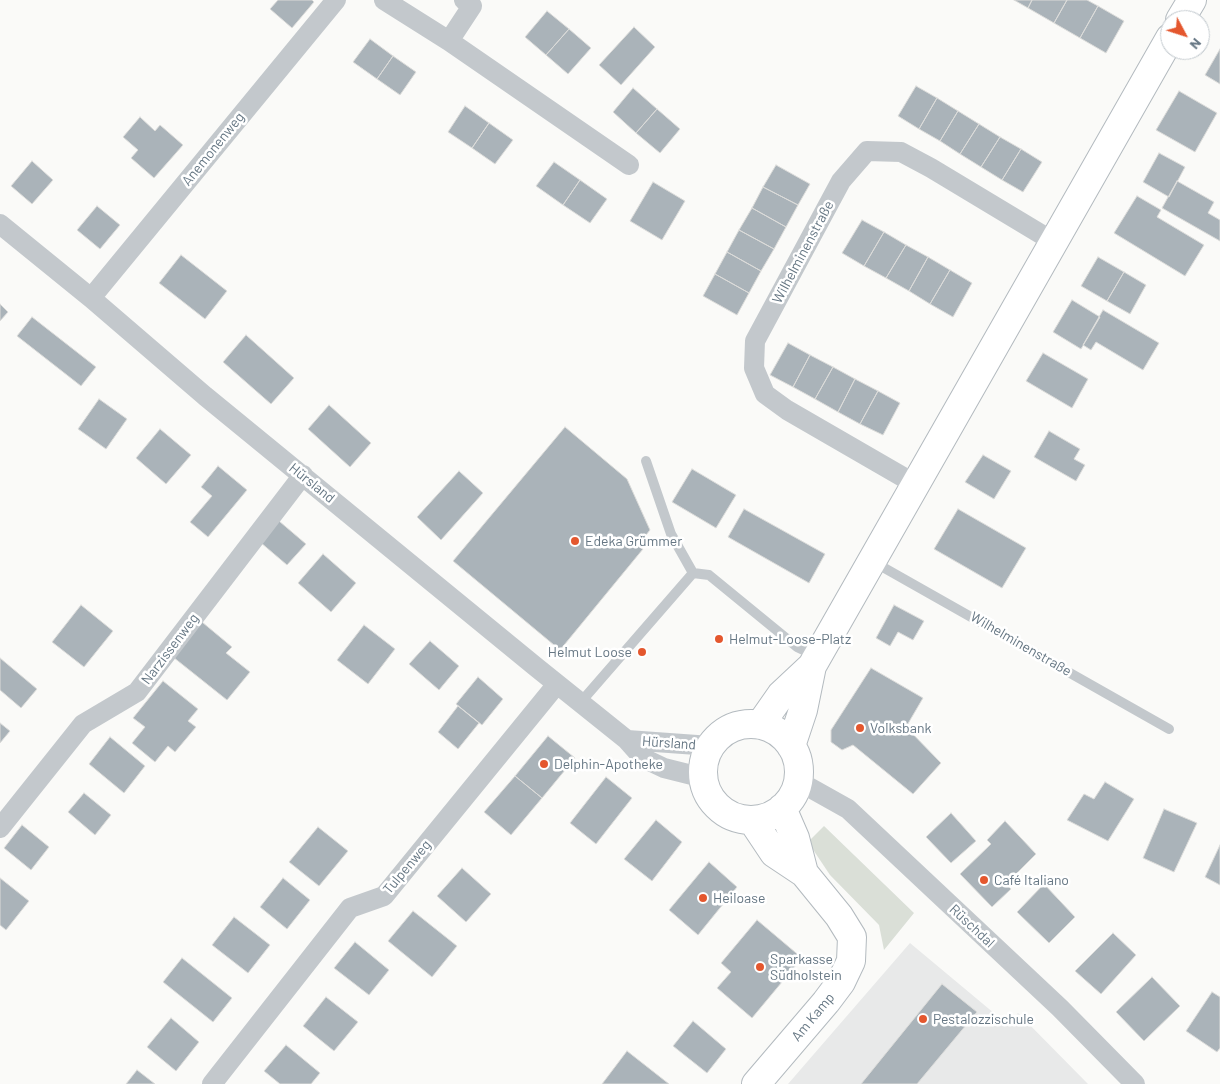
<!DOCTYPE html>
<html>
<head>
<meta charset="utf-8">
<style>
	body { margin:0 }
	#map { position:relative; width:1220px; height:1084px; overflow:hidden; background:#fafaf8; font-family:Barlow,sans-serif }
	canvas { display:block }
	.north { position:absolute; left:1160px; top:10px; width:50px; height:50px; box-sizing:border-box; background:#fff; border:1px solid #c1c8cd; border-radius:50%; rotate:130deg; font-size:14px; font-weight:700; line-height:20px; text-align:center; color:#657683 }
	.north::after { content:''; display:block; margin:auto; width:18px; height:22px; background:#e4572e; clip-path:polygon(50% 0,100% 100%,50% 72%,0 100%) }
</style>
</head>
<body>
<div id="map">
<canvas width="1220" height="1084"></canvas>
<div class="north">N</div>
</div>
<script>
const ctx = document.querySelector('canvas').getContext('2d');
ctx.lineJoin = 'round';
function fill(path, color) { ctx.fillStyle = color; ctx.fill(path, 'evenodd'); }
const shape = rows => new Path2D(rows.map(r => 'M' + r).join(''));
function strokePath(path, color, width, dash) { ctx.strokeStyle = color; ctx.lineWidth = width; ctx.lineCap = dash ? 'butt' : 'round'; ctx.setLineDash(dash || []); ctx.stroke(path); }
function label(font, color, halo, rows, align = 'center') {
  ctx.font = font + ' Barlow,sans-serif'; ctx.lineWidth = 5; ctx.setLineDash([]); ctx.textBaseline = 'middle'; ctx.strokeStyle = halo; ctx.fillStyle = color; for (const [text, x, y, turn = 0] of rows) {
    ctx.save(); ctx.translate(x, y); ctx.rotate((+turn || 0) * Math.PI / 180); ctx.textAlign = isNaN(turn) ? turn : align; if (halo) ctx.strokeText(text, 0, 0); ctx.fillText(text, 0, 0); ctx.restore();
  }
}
const built = shape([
	[910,943,1007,1024,1018,1013,1088,1084,788,1084]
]);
const green = shape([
	[824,826,914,913,884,950,879,925,830,875,808,842]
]);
const building = shape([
	[278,0,312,0,314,2,292,28,270,9,278,0],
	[1014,0,1032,0,1028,8,1014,0],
	[1032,0,1067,0,1054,23,1028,8,1032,0],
	[1067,0,1087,0,1098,6,1080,38,1054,23,1067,0],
	[1098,6,1124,21,1106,53,1080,38,1098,6],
	[547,11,569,29,546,55,525,37,547,11],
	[634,27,655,47,621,85,599,65,634,27],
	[569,29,591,48,568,74,546,55,569,29],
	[370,39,393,56,377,79,353,62,370,39],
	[1220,49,1220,84,1205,75,1220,49],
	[393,56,416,72,400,95,377,79,393,56],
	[916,86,937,98,919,129,898,116,916,86],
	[633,88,657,109,636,133,613,112,633,88],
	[1179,91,1217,113,1195,152,1156,130,1179,91],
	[937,98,958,111,940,141,919,129,937,98],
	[465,106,489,123,472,148,448,132,465,106],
	[657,109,680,129,660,153,636,133,657,109],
	[958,111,979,124,960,154,940,141,958,111],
	[140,117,155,131,160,125,183,145,154,178,131,158,138,150,123,137,140,117],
	[489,123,513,140,495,164,472,148,489,123],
	[979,124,1000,137,981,167,960,154,979,124],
	[1000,137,1021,149,1002,180,981,167,1000,137],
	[1021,149,1042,162,1023,192,1002,180,1021,149],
	[1159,153,1185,167,1169,197,1143,182,1159,153],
	[32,161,53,180,32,204,11,186,32,161],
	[554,162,580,180,563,205,536,186,554,162],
	[776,165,810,184,798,205,763,187,776,165],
	[580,180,607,199,590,223,563,205,580,180],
	[1177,181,1214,202,1208,213,1220,220,1220,241,1162,208,1177,181],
	[653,182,685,201,662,240,630,221,653,182],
	[763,187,798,205,786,227,752,208,763,187],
	[1137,196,1161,210,1157,217,1204,245,1185,276,1114,233,1137,196],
	[97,206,120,225,100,249,77,230,97,206],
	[752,208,786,227,774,249,739,230,752,208],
	[862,220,884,232,864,266,842,253,862,220],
	[739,230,774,249,761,271,727,252,739,230],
	[884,232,906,245,886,278,864,266,884,232],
	[906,245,928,257,909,291,886,278,906,245],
	[727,252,761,271,749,293,715,274,727,252],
	[181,255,227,291,205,319,159,283,181,255],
	[928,257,950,270,930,304,909,291,928,257],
	[1098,257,1124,272,1107,301,1081,286,1098,257],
	[950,270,972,283,953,317,930,304,950,270],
	[1124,272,1146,285,1130,314,1107,301,1124,272],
	[715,274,749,293,737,315,703,296,715,274],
	[1072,300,1100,317,1081,349,1053,332,1072,300],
	[0,304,8,312,0,321,0,304],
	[1103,310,1159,343,1143,370,1096,342,1091,350,1083,345,1103,310],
	[32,317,96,367,81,386,17,336,32,317],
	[246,335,294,378,271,404,223,362,246,335],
	[788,343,810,355,793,387,770,375,788,343],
	[1043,353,1088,379,1072,408,1026,381,1043,353],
	[810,355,833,367,815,399,793,387,810,355],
	[833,367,855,379,838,412,815,399,833,367],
	[855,379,878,391,860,424,838,412,855,379],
	[878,391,900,403,883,435,860,424,878,391],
	[99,399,127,419,106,449,78,429,99,399],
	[329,405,371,443,350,467,308,429,329,405],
	[565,427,627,479,650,530,638,545,643,549,560,650,453,561,565,427],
	[160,429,191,455,166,484,136,458,160,429],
	[1049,431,1080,449,1074,459,1085,465,1076,481,1034,457,1049,431],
	[983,455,1011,471,994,499,965,482,983,455],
	[218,466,247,490,208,537,190,522,212,496,201,487,218,466],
	[692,469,736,495,716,528,672,502,692,469],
	[459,471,483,493,441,540,417,517,459,471],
	[744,509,825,554,809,583,728,537,744,509],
	[958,509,1026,548,1002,588,934,549,958,509],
	[279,521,306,544,287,565,260,542,279,521],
	[323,554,356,583,331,612,298,583,323,554],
	[81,605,113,631,84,667,52,642,81,605],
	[894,605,924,621,913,640,898,632,890,646,876,638,894,605],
	[202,622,232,647,226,653,250,672,227,700,173,657,202,622],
	[364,625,395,649,368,684,337,660,364,625],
	[430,641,459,666,439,690,409,664,430,641],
	[0,658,37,689,21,708,0,690,0,658],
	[871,668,923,698,906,727,941,763,913,794,853,745,842,750,831,742,831,730,871,668],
	[478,677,503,699,482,725,456,704,478,677],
	[163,681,198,709,188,721,196,727,175,752,168,746,155,762,132,743,145,727,133,718,163,681],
	[458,706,479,723,458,749,438,732,458,706],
	[0,723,10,731,0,743,0,723],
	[548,736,575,758,542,798,515,776,548,736],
	[110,737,145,766,124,793,89,764,110,737],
	[515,776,542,798,511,835,484,812,515,776],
	[606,777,632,798,596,844,570,823,606,777],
	[1105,782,1134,799,1108,841,1067,820,1084,794,1094,799,1105,782],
	[84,793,111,815,95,835,68,812,84,793],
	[1164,809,1197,823,1174,872,1143,858,1164,809],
	[951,813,976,841,951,863,926,837,951,813],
	[656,820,682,842,652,881,624,859,656,820],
	[1005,821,1036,854,1006,884,1011,889,992,907,960,874,991,844,987,840,1005,821],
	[22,825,49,847,31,870,4,848,22,825],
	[318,827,348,851,319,886,289,862,318,827],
	[1220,845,1220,885,1205,877,1220,845],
	[709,862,737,887,698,935,669,910,709,862],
	[462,868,491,894,466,922,437,896,462,868],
	[0,878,29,901,6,930,0,925,0,878],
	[283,878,310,900,287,929,260,907,283,878],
	[1044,884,1075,917,1049,943,1017,912,1044,884],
	[413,911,457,946,432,977,388,941,413,911],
	[234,917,270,945,248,973,212,945,234,917],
	[757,920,802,958,752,1018,717,988,731,972,721,963,757,920],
	[1113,933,1136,955,1101,994,1075,971,1113,933],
	[355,942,389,970,369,995,334,968,355,942],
	[182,958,232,998,213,1022,163,982,182,958],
	[1152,977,1180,1006,1144,1041,1116,1012,1152,977],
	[942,984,977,1012,917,1084,861,1084,942,984],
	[1212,992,1220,997,1220,1048,1217,1052,1186,1031,1212,992],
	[326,997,358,1022,334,1051,303,1026,326,997],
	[171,1018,199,1042,176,1071,147,1047,171,1018],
	[693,1021,726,1049,707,1073,673,1046,693,1021],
	[286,1045,320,1073,311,1084,280,1084,264,1071,286,1045],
	[627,1051,669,1084,602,1084,627,1051],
	[137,1070,155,1084,126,1084,137,1070]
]);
const lane = shape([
	[646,461,671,534,693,573],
	[872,561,1169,729],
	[580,703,693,573,709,575,797,647,816,656]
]);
const street = shape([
	[384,0,449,41,472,6,464,0],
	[449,41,629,165],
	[0,224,91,298,205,396,536,667,627,740,643,758,664,768,704,778],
	[91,298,336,0],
	[915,484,787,410,765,394,754,368,755,341,841,181,867,151,901,152,931,168,1054,242],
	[627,740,711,746],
	[798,781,848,809,1060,1008,1135,1084],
	[0,828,83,724,137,692,303,475],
	[212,1084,350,908,384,896,557,684]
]);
const secondary = shape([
	[1180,20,1192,0],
	'703 772a48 48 0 1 1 96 0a48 48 0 1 1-96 0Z',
	[760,725,781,695,812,666],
	[791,746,803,710,812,666,1170,38],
	[782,808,795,838,804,873],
	[752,820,774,853,804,873,839,916,852,937,851,961,841,982,826,1002,756,1084]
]);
const markers = [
	[575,541,5,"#e4572e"],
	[719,639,5,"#e4572e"],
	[642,652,5,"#e4572e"],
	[860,728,5,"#e4572e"],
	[544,764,5,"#e4572e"],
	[984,880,5,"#e4572e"],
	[703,898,5,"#e4572e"],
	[760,967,5,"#e4572e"],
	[923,1019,5,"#e4572e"]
];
const streetNames = [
	["Anemonenweg",213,149,-51],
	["Wilhelminenstraße",803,252,-62],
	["Hürsland",312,483,39],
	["Wilhelminenstraße",1021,644,30],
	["Narzissenweg",170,649,-53],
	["Hürsland",669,743,4],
	["Tulpenweg",407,867,-50],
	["Rüschdal",972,926,43],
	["Am Kamp",813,1017,-50]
];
const poiNames = [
	["Edeka Grümmer",585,541],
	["Helmut-Loose-Platz",729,639],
	["Helmut Loose",632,652,"right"],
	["Volksbank",870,728],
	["Delphin-Apotheke",554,764],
	["Café Italiano",994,880],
	["Heiloase",713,898],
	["Sparkasse",770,959],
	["Südholstein",770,975],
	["Pestalozzischule",933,1019]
];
fill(built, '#e8e9e9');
fill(green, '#dadfd7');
fill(building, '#aab3b9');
strokePath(building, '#dcdcda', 1);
strokePath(secondary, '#b3babf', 30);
strokePath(lane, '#c3c8cc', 10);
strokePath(street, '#c3c8cc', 20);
strokePath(secondary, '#fff', 28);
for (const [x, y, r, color] of markers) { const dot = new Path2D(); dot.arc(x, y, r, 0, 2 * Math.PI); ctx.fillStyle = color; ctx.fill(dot); strokePath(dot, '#fff', 2); }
label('14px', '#657683', '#fff', streetNames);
label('14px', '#657683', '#fff', poiNames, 'left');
</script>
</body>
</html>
